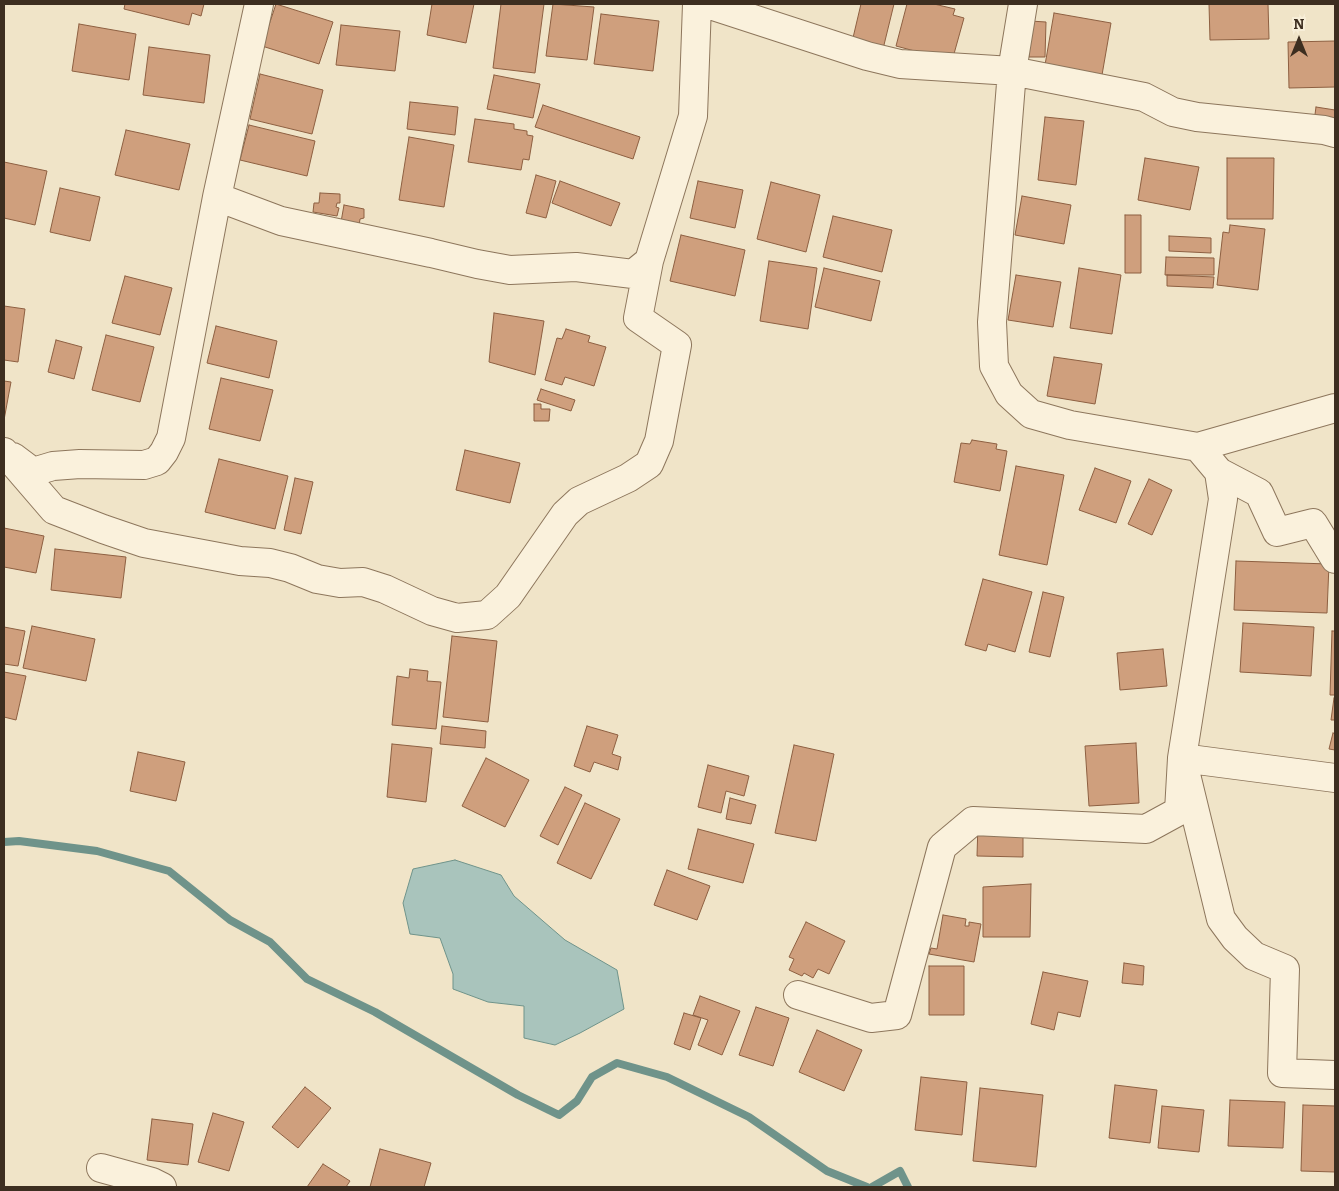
<!DOCTYPE html>
<html>
<head>
<meta charset="utf-8">
<style>
	body { margin:0 }
	#map { position:relative; width:1339px; height:1191px; overflow:hidden; background:#f0e4c8; font-family:Bitter,serif }
	canvas { display:block }
	.frame { position:absolute; inset:0; border:5px solid #3d2e20; pointer-events:none }
	.north { position:absolute; left:1274px; top:15px; width:50px; height:50px; -webkit-text-stroke:4px #f7eed8; paint-order:stroke; rotate:0deg; font-size:14px; font-weight:700; line-height:20px; text-align:center; color:#3d2e20 }
	.north::after { content:''; display:block; margin:auto; width:18px; height:22px; background:#3d2e20; clip-path:polygon(50% 0,100% 100%,50% 72%,0 100%) }
</style>
</head>
<body>
<div id="map">
<canvas width="1339" height="1191"></canvas>
<div class="frame"></div>
<div class="north">N</div>
</div>
<script>
const ctx = document.querySelector('canvas').getContext('2d');
ctx.lineJoin = 'round';
function fill(path, color) { ctx.fillStyle = color; ctx.fill(path, 'evenodd'); }
const shape = rows => new Path2D(rows.map(r => 'M' + r).join(''));
function strokePath(path, color, width, dash) { ctx.strokeStyle = color; ctx.lineWidth = width; ctx.lineCap = dash ? 'butt' : 'round'; ctx.setLineDash(dash || []); ctx.stroke(path); }
const water = shape([
	[455,860,501,875,514,896,565,940,617,970,624,1009,580,1033,555,1045,524,1038,524,1006,488,1002,453,989,453,974,440,938,410,934,403,903,413,869,455,860]
]);
const stream = shape([
	[4,842,19,841,97,851,169,871,230,920,270,942,307,979,375,1012,518,1095,559,1115,577,1101,592,1077,617,1063,667,1077,749,1117,827,1171,867,1187],
	[872,1187,900,1171,908,1187]
]);
const building = shape([
	[125,4,204,4,201,16,192,13,189,25,124,9,125,4],
	[276,4,333,22,319,64,262,46,276,4],
	[432,4,474,4,466,43,427,35,432,4],
	[501,4,544,4,535,73,493,68,501,4],
	[553,4,594,7,587,60,546,56,553,4],
	[861,4,894,4,883,49,852,42,861,4],
	[907,4,934,4,955,9,953,15,964,18,952,61,896,46,907,4],
	[1209,4,1268,4,1269,39,1210,40,1209,4],
	[1054,13,1111,23,1102,75,1045,65,1054,13],
	[601,14,659,21,653,71,594,64,601,14],
	[1030,21,1046,22,1045,57,1029,57,1030,21],
	[79,24,136,34,129,80,72,71,79,24],
	[341,25,400,31,395,71,336,65,341,25],
	[1335,41,1335,87,1289,88,1288,42,1335,41],
	[149,47,210,55,204,103,143,95,149,47],
	[260,74,323,90,312,134,250,119,260,74],
	[494,75,540,84,533,118,487,109,494,75],
	[410,102,458,107,455,135,407,129,410,102],
	[543,105,640,137,633,159,535,127,543,105],
	[1316,107,1335,110,1335,125,1314,122,1316,107],
	[1045,117,1084,121,1076,185,1038,180,1045,117],
	[475,119,514,124,514,129,527,131,527,135,533,136,529,160,523,159,521,170,468,162,475,119],
	[249,125,315,141,307,176,240,160,249,125],
	[126,130,190,144,179,190,115,175,126,130],
	[409,137,454,145,444,207,399,200,409,137],
	[1145,158,1199,167,1190,210,1138,200,1145,158],
	[1227,158,1274,158,1273,219,1227,219,1227,158],
	[4,162,47,171,35,225,4,218,4,162],
	[536,175,556,181,546,218,526,213,536,175],
	[560,181,620,203,611,226,552,203,560,181],
	[698,181,743,190,735,228,690,218,698,181],
	[771,182,820,195,806,252,757,239,771,182],
	[60,188,100,197,90,241,50,232,60,188],
	[320,193,340,194,340,203,337,203,336,207,339,208,337,216,313,212,314,203,319,203,320,193],
	[1022,196,1071,205,1064,244,1015,235,1022,196],
	[344,205,364,209,364,218,360,219,359,226,341,222,344,205],
	[1125,215,1141,215,1141,273,1125,273,1125,215],
	[833,216,892,230,882,272,823,257,833,216],
	[1230,225,1265,229,1258,290,1217,285,1223,232,1229,233,1230,225],
	[681,235,745,250,735,296,670,281,681,235],
	[1169,236,1211,238,1211,253,1169,251,1169,236],
	[1166,257,1214,258,1214,275,1165,275,1166,257],
	[769,261,817,268,808,329,760,321,769,261],
	[824,268,880,281,871,321,815,307,824,268],
	[1079,268,1121,275,1112,334,1070,328,1079,268],
	[1016,275,1061,282,1053,327,1008,320,1016,275],
	[1167,275,1214,277,1213,288,1167,286,1167,275],
	[125,276,172,288,160,335,112,323,125,276],
	[4,306,25,309,18,362,4,360,4,306],
	[494,313,544,321,535,375,489,362,494,313],
	[216,326,277,341,269,378,207,363,216,326],
	[566,329,590,336,588,342,606,347,594,386,565,377,562,385,545,380,557,338,562,339,566,329],
	[106,335,154,347,140,402,92,390,106,335],
	[56,340,82,347,74,379,48,372,56,340],
	[1054,357,1102,364,1095,404,1047,396,1054,357],
	[221,378,273,390,260,441,209,429,221,378],
	[4,381,11,382,4,420,4,381],
	[541,389,575,400,571,411,537,400,541,389],
	[534,404,541,404,541,409,550,409,549,421,534,421,534,404],
	[972,440,997,444,996,449,1007,451,1000,491,954,482,961,443,970,444,972,440],
	[465,450,520,463,510,503,456,490,465,450],
	[219,459,288,476,275,529,205,512,219,459],
	[1016,466,1064,475,1047,565,999,555,1016,466],
	[1095,468,1131,481,1116,523,1079,510,1095,468],
	[295,478,313,482,301,534,284,530,295,478],
	[1149,479,1172,490,1152,535,1128,524,1149,479],
	[4,528,44,536,36,573,4,567,4,528],
	[55,549,126,557,121,598,51,590,55,549],
	[1236,561,1329,564,1327,613,1234,610,1236,561],
	[983,579,1032,592,1015,652,988,644,986,651,965,645,983,579],
	[1043,592,1064,597,1050,657,1029,652,1043,592],
	[1243,623,1314,627,1311,676,1240,672,1243,623],
	[32,626,95,639,86,681,23,668,32,626],
	[4,627,25,631,18,666,4,664,4,627],
	[1332,631,1335,631,1335,695,1330,695,1332,631],
	[452,636,497,641,488,722,443,717,452,636],
	[1163,649,1167,686,1120,690,1117,653,1163,649],
	[410,669,428,671,427,681,441,682,436,729,392,725,397,676,409,678,410,669],
	[4,672,26,676,16,720,4,717,4,672],
	[1334,698,1335,698,1335,720,1331,720,1334,698],
	[442,726,486,731,485,748,440,744,442,726],
	[587,726,618,735,612,754,621,757,618,770,594,762,590,772,574,766,587,726],
	[1333,733,1335,734,1335,750,1329,749,1333,733],
	[1136,743,1139,803,1089,806,1085,746,1136,743],
	[392,744,432,748,426,802,387,797,392,744],
	[794,745,834,754,816,841,775,833,794,745],
	[138,752,185,762,176,801,130,791,138,752],
	[486,758,529,780,505,827,462,806,486,758],
	[708,765,749,776,744,796,726,791,721,813,698,807,708,765],
	[565,787,582,795,558,845,540,836,565,787],
	[730,798,756,805,751,824,726,819,730,798],
	[585,803,620,819,591,879,557,863,585,803],
	[978,824,1023,824,1023,857,977,856,978,824],
	[698,829,754,844,743,883,688,869,698,829],
	[667,870,710,886,697,920,654,905,667,870],
	[1031,884,1030,937,983,937,983,887,1031,884],
	[943,915,966,919,965,926,969,926,969,922,981,924,974,962,929,954,931,948,937,949,943,915],
	[806,922,845,941,829,974,818,969,813,978,804,973,802,976,789,970,794,959,789,957,806,922],
	[1124,963,1144,966,1143,985,1122,983,1124,963],
	[929,966,964,966,964,1015,929,1015,929,966],
	[1043,972,1088,981,1080,1017,1058,1012,1054,1030,1031,1024,1043,972],
	[700,996,740,1011,722,1055,698,1045,708,1020,693,1015,700,996],
	[756,1007,789,1018,773,1066,739,1055,756,1007],
	[684,1013,701,1018,690,1050,674,1044,684,1013],
	[817,1030,862,1050,844,1091,799,1072,817,1030],
	[921,1077,967,1082,962,1135,915,1130,921,1077],
	[1115,1085,1157,1090,1150,1143,1109,1138,1115,1085],
	[305,1087,331,1108,298,1148,272,1127,305,1087],
	[980,1088,1043,1095,1036,1167,973,1161,980,1088],
	[1230,1100,1285,1102,1283,1148,1228,1146,1230,1100],
	[1303,1105,1335,1106,1335,1172,1301,1171,1303,1105],
	[1162,1106,1204,1110,1199,1152,1158,1148,1162,1106],
	[213,1113,244,1122,229,1171,198,1162,213,1113],
	[152,1119,193,1124,188,1165,147,1160,152,1119],
	[380,1149,431,1163,424,1187,370,1187,380,1149],
	[323,1164,350,1181,346,1187,307,1187,323,1164]
]);
const minor = shape([
	[707,4,867,56,900,64,1012,71,1144,97,1173,112,1197,117,1324,130,1335,133],
	[1023,4,1012,71,992,322,994,366,1009,394,1031,414,1070,425,1198,447,1335,408],
	[217,197,281,221,431,253,477,264,510,270,576,267,633,274,649,261],
	[4,452,54,510,103,529,144,543,240,561,270,563,290,568,317,579,340,583,363,582,385,589,432,611,457,618,487,615,508,596,565,514,579,501,628,478,649,464,659,441,677,345,638,318,649,261,693,116,697,4],
	[13,457,33,472,53,466,80,464,144,465,157,461,164,452,171,438,217,197,259,4],
	[1219,472,1259,493,1277,532,1313,523,1335,559],
	[1335,778,1182,758,1221,919,1235,938,1254,956,1285,969,1282,1073,1335,1075],
	[798,995,871,1018,897,1015,942,847,973,821,1146,829,1179,811,1182,758,1223,499,1219,472,1198,447],
	[101,1168,152,1182,162,1187]
]);
fill(water, '#a9c4bc');
strokePath(water, '#6f938a', 1);
strokePath(stream, '#6f938a', 8);
fill(building, '#cf9f7d');
strokePath(building, '#8d5f41', 1);
strokePath(minor, '#8d765c', 30);
strokePath(minor, '#faf1dc', 28);
</script>
</body>
</html>
